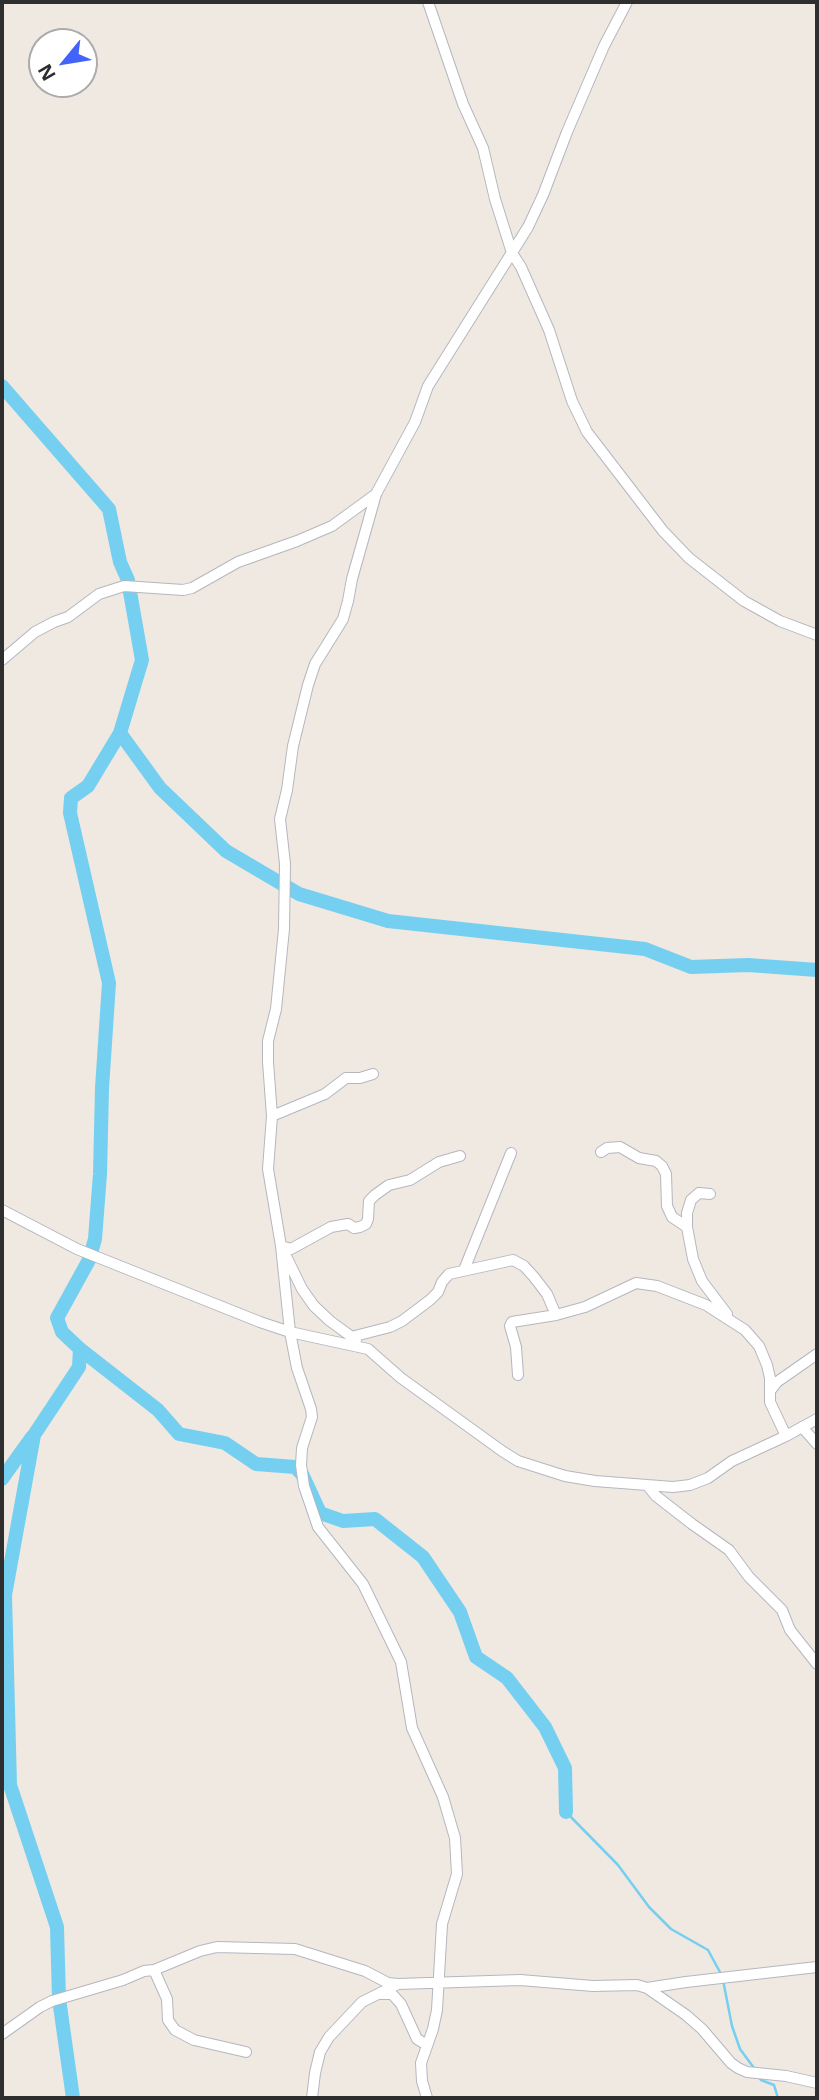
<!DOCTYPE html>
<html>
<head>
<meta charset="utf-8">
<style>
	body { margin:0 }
	#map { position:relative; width:819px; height:2100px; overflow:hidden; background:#efe9e1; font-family:"Open Sans",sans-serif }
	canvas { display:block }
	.frame { position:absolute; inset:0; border:4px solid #2e2e2e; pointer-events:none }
	.north { position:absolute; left:28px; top:28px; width:70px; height:70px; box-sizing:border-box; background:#fff; border:2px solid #ababab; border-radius:50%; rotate:240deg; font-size:19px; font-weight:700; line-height:28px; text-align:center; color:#2e2e2e }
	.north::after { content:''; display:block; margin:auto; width:24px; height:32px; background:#4264fb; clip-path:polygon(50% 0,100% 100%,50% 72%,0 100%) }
</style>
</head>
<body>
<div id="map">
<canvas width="819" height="2100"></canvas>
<div class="frame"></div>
<div class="north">N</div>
</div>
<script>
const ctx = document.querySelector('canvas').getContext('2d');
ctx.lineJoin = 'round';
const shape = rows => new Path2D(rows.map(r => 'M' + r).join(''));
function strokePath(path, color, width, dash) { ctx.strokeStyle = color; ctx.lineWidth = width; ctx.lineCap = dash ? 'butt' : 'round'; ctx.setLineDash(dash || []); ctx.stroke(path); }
const stream = shape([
	[566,1812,618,1865,649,1907,671,1929,708,1950,721,1974],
	[723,1980,732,2026,740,2049,754,2068],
	[759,2077,761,2080,774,2085,778,2098]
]);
const river = shape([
	[2,386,109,509,120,562,128,580],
	[120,733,160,788,226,851,299,894,388,921,645,949,691,967,748,965,817,970],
	[80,1349,158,1410,179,1434,225,1443,256,1464,295,1467,302,1474,320,1513,343,1521,375,1519,423,1557,460,1612,476,1657,507,1678,545,1727,565,1768,566,1812],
	[2,1479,32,1437],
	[73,2098,59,1999,57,1927,10,1785,5,1595,34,1435,79,1367,80,1349,62,1332,57,1318,89,1260,95,1239,100,1174,102,1088,109,983,70,813,71,798,88,786,120,733,142,660,130,592]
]);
const minor = shape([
	[428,2,463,104,483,148,495,199,512,253,521,267,549,330,572,401,587,432,663,531,689,558,744,601,780,621,817,635],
	[376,494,352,579,348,601,343,619,315,664,308,685,293,746,287,790,280,819,285,864,284,929,276,1009,268,1041,268,1062,272,1116,268,1169,281,1246,290,1332,297,1368,311,1409,312,1417,302,1448,301,1465,304,1486,318,1527,363,1584,401,1662,412,1728,443,1797,455,1838,457,1874,442,1924,437,2010,433,2029,421,2063,422,2081,427,2098],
	[2,660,35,632,54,622,68,617,99,594,124,586,183,590,192,588,238,562,297,541,332,526,376,494,415,422,428,386,528,227,543,195,567,132,604,46,627,2],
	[272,1116,325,1094,346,1078,360,1078,373,1074],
	[601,1152,607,1148,620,1147,639,1158,656,1161,662,1166,666,1174,667,1206,672,1217,687,1227],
	[710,1194,699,1193,691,1200,687,1213,687,1227,693,1259,702,1281,727,1314],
	[2,1210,77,1249,260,1322,290,1332,368,1349,401,1378,502,1451,518,1461,565,1476,595,1481,673,1487,690,1485,708,1478,732,1461,786,1436,817,1419],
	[281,1246,291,1249,331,1227,348,1224,354,1228,360,1227,366,1224,368,1219,369,1201,375,1195,389,1185,410,1180,439,1162,460,1156],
	[285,1254,302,1289,314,1306,330,1321,356,1340],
	[464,1270,511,1153],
	[351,1337,390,1327,402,1321,430,1300,438,1292,442,1282,449,1274,513,1260,524,1266,534,1277,547,1294,556,1315],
	[518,1375,516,1347,510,1326,512,1322,556,1315,585,1307,636,1283,657,1286,706,1305,745,1330,759,1346,767,1365,770,1378,770,1391],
	[802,1427,817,1444],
	[786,1436,770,1402,770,1391,777,1382,817,1354],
	[647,1485,656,1496,692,1524,729,1550,749,1577,782,1610,790,1630,817,1664],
	[154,1970,167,1999,168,2020,175,2030,194,2040,246,2052],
	[647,1988,686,2015,702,2029,731,2063,738,2068,747,2072,786,2076,817,2083],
	[381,1994,392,1994,401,2004,417,2039,427,2045],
	[2,2034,40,2007,52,2001,123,1980,144,1971,154,1970,200,1951,217,1947,295,1949,365,1971,388,1983,398,1984,520,1980,593,1986,637,1985,647,1988,686,1982,817,1967],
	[312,2098,315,2073,320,2052,329,2037,362,2002,398,1984]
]);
strokePath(stream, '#75cff0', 2.5);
strokePath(river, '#75cff0', 14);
strokePath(minor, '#b4b7c1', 12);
strokePath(minor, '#fff', 10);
</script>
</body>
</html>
